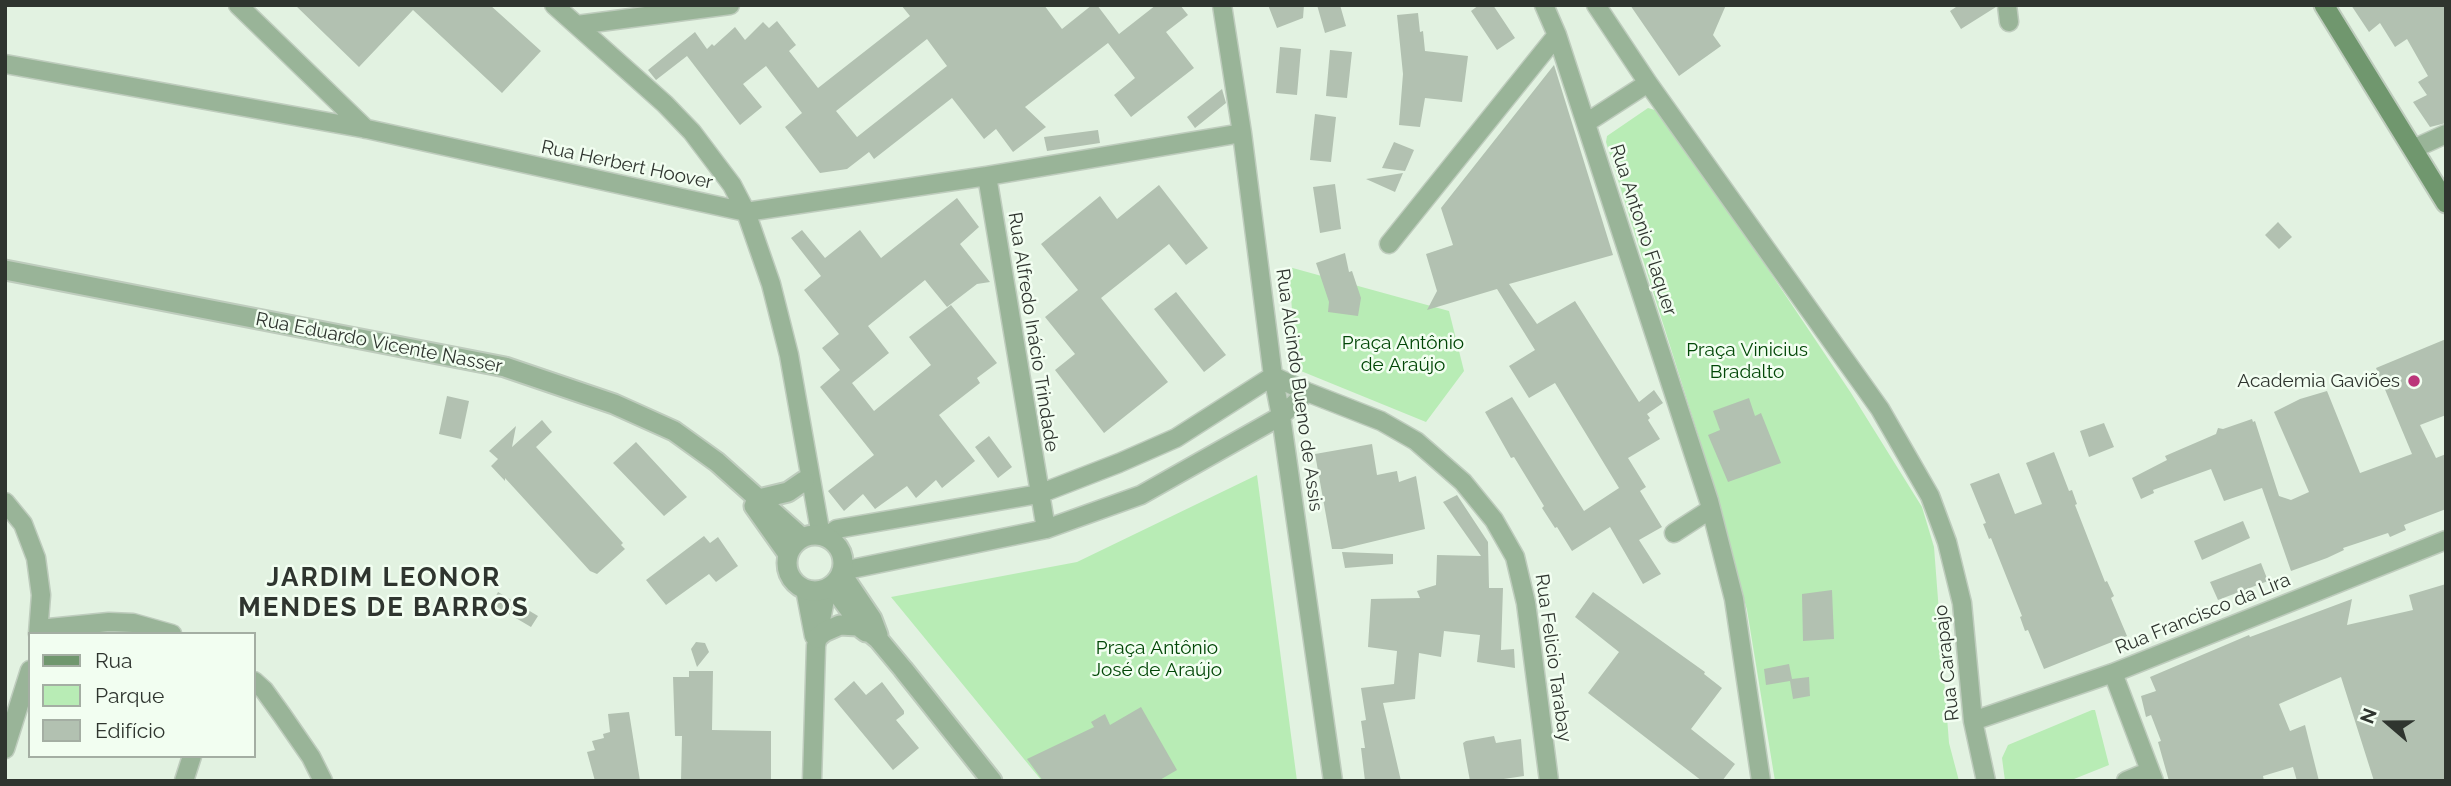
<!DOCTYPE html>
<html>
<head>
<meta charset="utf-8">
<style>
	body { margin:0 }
	#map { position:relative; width:2451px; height:786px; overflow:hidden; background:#e2f2e1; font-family:Raleway,sans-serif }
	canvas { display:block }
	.frame { position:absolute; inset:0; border:7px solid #2f352f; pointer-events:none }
	.legend { position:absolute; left:28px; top:632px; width:228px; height:126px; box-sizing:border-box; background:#f2fef1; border:2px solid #a4aea3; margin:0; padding:9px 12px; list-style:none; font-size:21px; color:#2f352f }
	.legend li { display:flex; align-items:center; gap:14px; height:35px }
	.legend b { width:35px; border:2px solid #a4aea3 }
	.north { position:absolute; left:2353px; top:688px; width:70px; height:70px; -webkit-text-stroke:5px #f2fef1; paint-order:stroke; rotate:290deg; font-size:19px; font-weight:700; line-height:28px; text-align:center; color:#2f352f }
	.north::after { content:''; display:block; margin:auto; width:24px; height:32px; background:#2f352f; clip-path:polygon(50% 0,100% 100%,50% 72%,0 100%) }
</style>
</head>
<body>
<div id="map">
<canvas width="2451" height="786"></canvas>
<div class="frame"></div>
<ul class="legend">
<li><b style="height:9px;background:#70976e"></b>Rua</li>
<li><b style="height:19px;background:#b8ecb5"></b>Parque</li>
<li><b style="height:19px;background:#b2c1b1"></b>Edifício</li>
</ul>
<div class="north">N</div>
</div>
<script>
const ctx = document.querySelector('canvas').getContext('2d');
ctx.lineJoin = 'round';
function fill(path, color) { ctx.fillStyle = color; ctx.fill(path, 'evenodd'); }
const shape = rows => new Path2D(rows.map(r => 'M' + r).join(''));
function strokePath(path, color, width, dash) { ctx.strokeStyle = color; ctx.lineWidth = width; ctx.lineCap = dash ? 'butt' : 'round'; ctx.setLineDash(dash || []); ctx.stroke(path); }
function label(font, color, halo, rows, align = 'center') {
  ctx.font = font + ' Raleway,sans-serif'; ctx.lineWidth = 5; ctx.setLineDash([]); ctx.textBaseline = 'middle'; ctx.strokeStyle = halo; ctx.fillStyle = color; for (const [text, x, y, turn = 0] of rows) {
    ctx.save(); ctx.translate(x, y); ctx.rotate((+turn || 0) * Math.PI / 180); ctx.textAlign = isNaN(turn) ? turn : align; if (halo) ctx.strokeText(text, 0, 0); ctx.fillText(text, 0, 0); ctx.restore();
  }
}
const green = shape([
	[1648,108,1655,110,1725,205,1851,393,1922,507,1934,547,1949,743,1959,781,1775,781,1747,610,1704,454,1606,142,1607,136],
	[1289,267,1449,311,1464,371,1426,422,1296,369],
	[1257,475,1297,781,1042,781,891,597,1077,562],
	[2092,710,2095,710,2109,765,2069,781,2005,781,2002,758,2008,745]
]);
const building = shape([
	[295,5,490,5,541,51,502,93,413,10,359,67],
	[901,5,1044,5,1062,29,1092,5,1097,5,1119,34,1156,5,1180,5,1188,15,1166,32,1194,68,1131,117,1114,95,1135,78,1108,43,1025,107,1046,127,1013,152,996,129,984,139,952,98,874,159,869,152,847,169,820,173,785,127,802,113,766,66,743,84,762,107,740,125,687,56,656,80,648,70,695,32,707,49,712,44,714,46,735,27,745,40,763,22,769,28,777,21,796,45,789,51,818,88,910,16],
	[927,39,947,66,857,137,836,111],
	[1268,5,1304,5,1303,18,1277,28],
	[1317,5,1340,5,1346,26,1325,33],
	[1479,5,1493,5,1515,38,1497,50,1471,11],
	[1630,5,1726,5,1713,35,1721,46,1679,76],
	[1959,5,1996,5,1996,7,1961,29,1950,11],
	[2351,5,2446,5,2446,123,2430,127,2413,102,2427,95,2418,82,2428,76,2407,39,2395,47,2380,23,2369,32],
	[1418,13,1420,32,1423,31,1425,51,1468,56,1462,102,1425,98,1420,127,1399,125,1403,74,1397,15],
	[1280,47,1301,49,1297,95,1276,93],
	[1330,50,1352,52,1347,98,1326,96],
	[1554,65,1613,255,1509,284,1537,324,1575,301,1639,402,1654,390,1663,403,1647,414,1650,418,1648,420,1660,439,1628,458,1646,487,1640,491,1662,527,1639,540,1661,574,1643,584,1610,527,1572,551,1557,527,1555,528,1542,508,1544,506,1514,457,1511,458,1485,412,1512,397,1584,511,1619,488,1555,383,1529,398,1509,366,1535,350,1497,289,1427,310,1437,291,1426,254,1453,245,1441,208],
	[1222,89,1226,103,1195,128,1187,117],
	[1315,114,1336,117,1331,162,1310,160],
	[1098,130,1100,143,1047,151,1044,137],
	[1394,142,1414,150,1405,171,1382,168],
	[1403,173,1395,192,1366,179],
	[1335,184,1341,229,1320,233,1313,187],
	[1159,185,1208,248,1186,265,1169,244,1101,298,1168,382,1104,433,1055,370,1075,354,1045,317,1078,290,1041,244,1100,196,1117,219],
	[957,198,979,227,960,244,990,282,977,284,947,307,925,280,868,326,889,353,852,383,874,411,931,365,909,337,951,305,997,363,977,378,980,383,939,415,975,461,942,488,936,480,916,498,907,486,875,509,863,494,844,511,828,491,874,455,820,387,840,370,822,348,839,334,804,290,821,276,791,238,802,230,825,258,860,230,881,258],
	[2278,222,2292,237,2279,249,2265,235],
	[1345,253,1349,272,1352,271,1361,298,1358,316,1328,312,1329,302,1316,263],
	[1176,292,1226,355,1204,372,1154,309],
	[2446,339,2446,415,2420,425,2436,458,2446,454,2446,509,2404,525,2406,530,2390,537,2388,533,2343,548,2344,550,2327,558,2291,571,2262,488,2224,501,2211,469,2153,490,2154,493,2141,499,2132,478,2167,460,2165,456,2216,434,2218,428,2223,429,2252,419,2253,422,2255,421,2279,496,2291,500,2309,492,2274,412,2300,399,2327,391,2360,473,2412,454,2376,368],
	[447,396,469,401,461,439,439,434],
	[1749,398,1755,416,1761,413,1781,463,1728,482,1708,435,1720,430,1713,411],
	[542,420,552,432,536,447,623,543,621,545,625,549,597,574,590,571,505,478,505,481,491,466,498,459,489,451,516,426,512,447],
	[2104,423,2114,447,2089,457,2080,431],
	[989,436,1012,467,998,478,975,447],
	[636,442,687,497,664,516,613,463],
	[1372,444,1377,475,1397,471,1399,482,1416,476,1425,529,1342,549,1332,549,1315,454],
	[2054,452,2069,491,2072,490,2077,504,2075,505,2105,582,2107,581,2114,596,2111,598,2127,636,2044,669,2028,630,2025,631,2020,617,2022,616,1991,538,1989,539,1983,524,1986,523,1970,484,1999,473,2015,514,2042,504,2026,463],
	[1457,495,1488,542,1489,588,1503,588,1501,650,1514,649,1515,668,1477,662,1480,635,1444,631,1441,657,1419,653,1415,699,1383,703,1401,781,1365,781,1361,748,1365,748,1361,721,1366,720,1361,688,1394,684,1397,651,1368,647,1371,599,1420,598,1417,591,1436,585,1437,555,1481,556,1443,502],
	[2243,521,2250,538,2202,560,2194,541],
	[704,536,710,543,718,537,738,566,716,582,709,574,666,605,646,580],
	[1342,552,1393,554,1393,564,1345,568],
	[2261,563,2268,581,2218,600,2210,582],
	[2446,584,2446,781,2374,781,2341,677,2279,704,2290,731,2305,725,2319,781,2297,781,2293,767,2263,776,2264,781,2169,781,2158,742,2161,741,2151,715,2146,717,2141,696,2156,691,2150,677,2249,635,2250,637,2352,599,2347,625,2413,610,2409,595],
	[1832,590,1834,639,1803,641,1802,594],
	[498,592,538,616,531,627,492,604],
	[1593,592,1705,672,1704,674,1722,688,1691,729,1735,764,1722,781,1702,781,1588,693,1619,652,1575,617],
	[696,642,705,643,709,652,697,667,691,649],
	[1789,664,1792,679,1809,677,1810,696,1793,699,1790,681,1766,685,1764,669],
	[689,671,713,671,712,730,771,731,771,781,681,781,682,736,675,736,673,677,689,677],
	[854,681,866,695,882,682,904,711,904,714,896,720,919,748,893,770,834,699],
	[1141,707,1177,770,1158,781,1043,781,1027,759,1094,727,1091,722,1105,714,1110,725],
	[629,712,640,781,595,781,587,752,595,750,592,741,604,738,603,734,610,732,608,714],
	[1494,736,1496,743,1521,739,1524,776,1490,781,1470,781,1463,743,1466,741]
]);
const minor = shape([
	[238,5,366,129],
	[554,5,665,104,692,132,732,185,746,212,771,284,789,355,821,536],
	[1222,5,1242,133,1273,376,1281,416,1333,781],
	[1544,5,1557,35,1709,501,1734,599,1761,781],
	[1596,5,1648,83,1880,409,1930,496,1947,542,1962,603,1973,721,1986,781],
	[2007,5,2009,22],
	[577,25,730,5],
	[5,64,367,129,746,212,987,176,1242,133],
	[1586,123,1648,83],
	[2413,149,2446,134],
	[987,176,1046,529],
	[1389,244,1557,35],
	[5,502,23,524,36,558,41,595,38,634],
	[1674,533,1711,509],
	[825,537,837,529,1039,494,1119,463,1176,438,1273,376,1307,392,1381,421,1416,441,1463,482,1494,520,1515,557,1526,603,1549,781],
	[842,571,1046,529,1141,495,1281,416,1307,392],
	[805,589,814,636],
	[39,629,109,622,133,623,172,634],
	[2113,673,2154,781],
	[254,681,264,690,282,715,311,757,323,781],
	[1973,721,2113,673,2446,540],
	[5,749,30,670],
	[184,781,192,756],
	[812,781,816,646,827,589],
	[2126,781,2150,771]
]);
const tertiary = shape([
	[5,270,505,367,614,404,674,431,717,462,801,537],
	[759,499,788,492,804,481],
	[754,506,788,554],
	'787 563a28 28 0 1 1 56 0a28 28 0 1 1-56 0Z',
	[841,573,872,619,878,635],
	[832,586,861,625,878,639,903,669,992,781],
	[817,638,824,632,840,625,858,626,866,632]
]);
const secondary = shape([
	[2324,5,2446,203]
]);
const markers = [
	[2414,381,7,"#bb367a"]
];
const streetNames = [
	["Rua Herbert Hoover",627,165,12],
	["Rua Antonio Flaquer",1643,230,72],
	["Rua Alfredo Inácio Trindade",1033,332,81],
	["Rua Eduardo Vicente Nasser",379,343,11],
	["Rua Alcindo Bueno de Assis",1299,390,82],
	["Rua Francisco da Lira",2203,614,-22],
	["Rua Felicio Tarabay",1553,658,82],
	["Rua Carapajo",1947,663,-96]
];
const parkNames = [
	["Praça Antônio",1403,343],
	["de Araújo",1403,365],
	["Praça Vinicius",1747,350],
	["Bradalto",1747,372],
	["Praça Antônio",1157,648],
	["José de Araújo",1157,670]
];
const poiNames = [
	["Academia Gaviões",2400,381]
];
const districtNames = [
	["JARDIM LEONOR",384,578],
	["MENDES DE BARROS",384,608]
];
fill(green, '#b8ecb5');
fill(building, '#b2c1b1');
strokePath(minor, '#beccbd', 21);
strokePath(tertiary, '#beccbd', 23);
strokePath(secondary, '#beccbd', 23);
strokePath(minor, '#99b498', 18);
strokePath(tertiary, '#99b498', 19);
strokePath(secondary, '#70976e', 19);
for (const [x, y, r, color] of markers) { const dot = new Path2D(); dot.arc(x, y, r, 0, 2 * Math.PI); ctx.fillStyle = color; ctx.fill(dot); strokePath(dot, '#f2fef1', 2.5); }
label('19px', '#2f352f', '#f2fef1', streetNames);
label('19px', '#024707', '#f2fef1', parkNames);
label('19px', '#2f352f', '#f2fef1', poiNames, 'right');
ctx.letterSpacing = '2px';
label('bold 26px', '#2f352f', '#f2fef1', districtNames);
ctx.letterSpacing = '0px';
</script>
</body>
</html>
